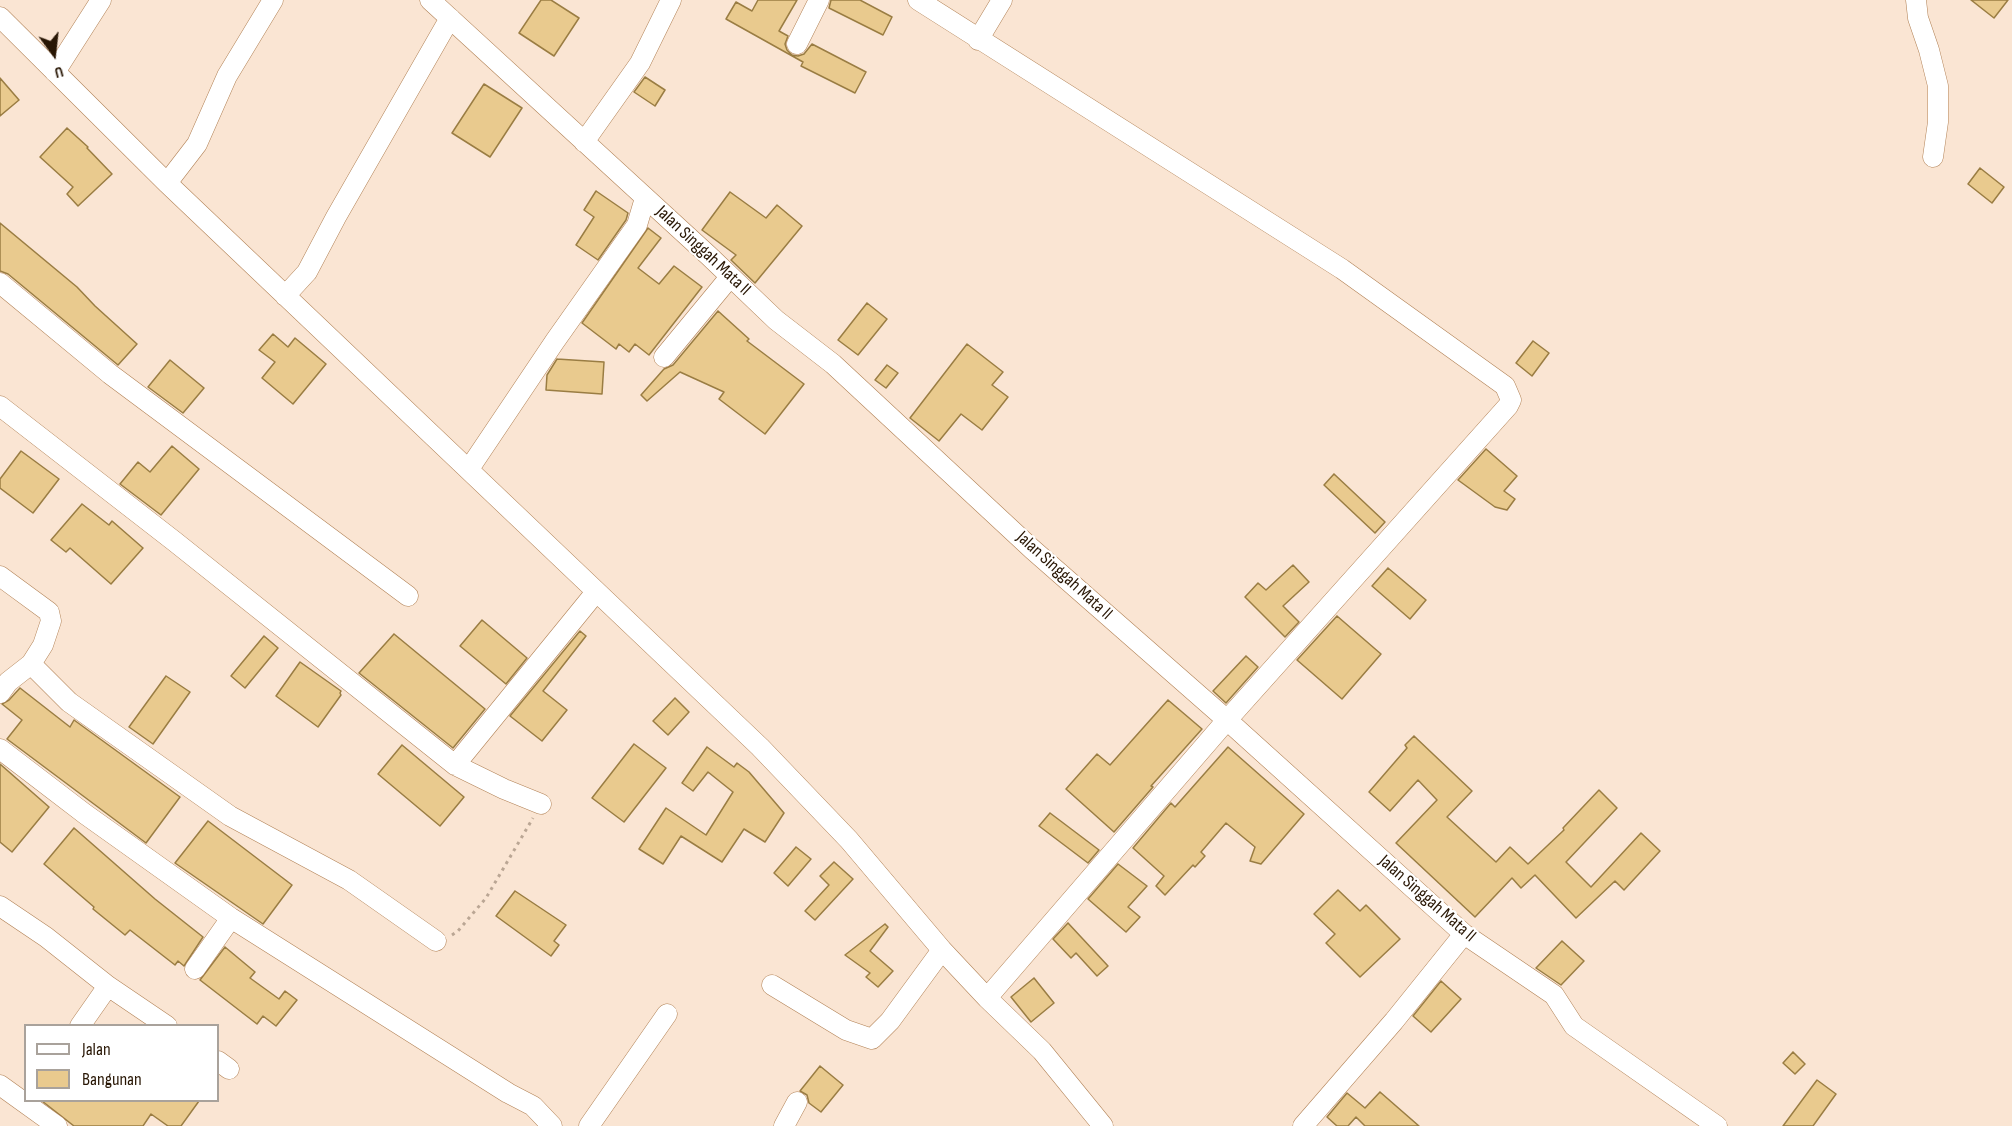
<!DOCTYPE html>
<html>
<head>
<meta charset="utf-8">
<style>
	body { margin:0 }
	#map { position:relative; width:2012px; height:1126px; overflow:hidden; background:#fae5d3; font-family:"Sofia Sans Condensed",sans-serif }
	canvas { display:block }
	.legend { position:absolute; left:24px; top:1024px; width:195px; height:78px; box-sizing:border-box; background:#fff; border:2px solid #a9a29b; margin:0; padding:8px 10px; list-style:none; font-size:18px; color:#281604 }
	.legend li { display:flex; align-items:center; gap:12px; height:30px }
	.legend b { width:30px; border:2px solid #a9a29b }
	.north { position:absolute; left:24px; top:24px; width:60px; height:60px; -webkit-text-stroke:4px #fff; paint-order:stroke; rotate:165deg; font-size:16px; font-weight:700; line-height:24px; text-align:center; color:#281604 }
	.north::after { content:''; display:block; margin:auto; width:21px; height:27px; background:#281604; clip-path:polygon(50% 0,100% 100%,50% 72%,0 100%) }
</style>
</head>
<body>
<div id="map">
<canvas width="2012" height="1126"></canvas>
<ul class="legend">
<li><b style="height:8px;background:#fff"></b>Jalan</li>
<li><b style="height:16px;background:#e9ca8e"></b>Bangunan</li>
</ul>
<div class="north">U</div>
</div>
<script>
const ctx = document.querySelector('canvas').getContext('2d');
ctx.lineJoin = 'round';
function fill(path, color) { ctx.fillStyle = color; ctx.fill(path, 'evenodd'); }
const shape = rows => new Path2D(rows.map(r => 'M' + r).join(''));
function strokePath(path, color, width, dash) { ctx.strokeStyle = color; ctx.lineWidth = width; ctx.lineCap = dash ? 'butt' : 'round'; ctx.setLineDash(dash || []); ctx.stroke(path); }
function label(font, color, halo, rows, align = 'center') {
  ctx.font = font + ' "Sofia Sans Condensed",sans-serif'; ctx.lineWidth = 4.5; ctx.setLineDash([]); ctx.textBaseline = 'middle'; ctx.strokeStyle = halo; ctx.fillStyle = color; for (const [text, x, y, turn = 0] of rows) {
    ctx.save(); ctx.translate(x, y); ctx.rotate((+turn || 0) * Math.PI / 180); ctx.textAlign = isNaN(turn) ? turn : align; if (halo) ctx.strokeText(text, 0, 0); ctx.fillText(text, 0, 0); ctx.restore();
  }
}
const building = shape([
	[541,0,551,0,579,18,554,56,519,33,541,0],
	[758,0,797,0,779,31,788,36,785,44,787,50,792,55,798,56,804,54,812,44,866,72,855,93,801,66,803,62,726,19,736,2,752,11,758,0],
	[831,0,860,0,892,17,883,35,829,8,831,0],
	[1971,0,2008,0,1994,18,1971,0],
	[645,77,665,90,655,106,634,92,645,77],
	[0,78,19,100,0,116,0,78],
	[484,84,522,108,490,157,452,133,484,84],
	[67,128,88,147,87,148,112,174,78,206,67,194,73,187,40,157,67,128],
	[1980,168,2004,187,1992,203,1968,184,1980,168],
	[596,191,628,213,626,220,598,260,576,245,594,217,584,210,596,191],
	[730,192,766,218,777,205,802,226,755,283,731,260,736,255,702,230,730,192],
	[0,223,77,287,95,306,137,344,118,365,8,274,0,271,0,223],
	[648,228,661,238,638,268,659,284,674,266,702,287,649,355,635,344,629,352,619,344,616,349,582,323,648,228],
	[867,303,887,319,858,355,838,340,867,303],
	[718,311,749,339,747,341,804,384,765,434,719,399,724,392,680,372,647,401,641,395,664,369,673,365,718,311],
	[273,334,288,347,295,338,326,364,293,404,262,378,275,362,259,350,273,334],
	[1533,341,1549,353,1532,376,1516,363,1533,341],
	[967,344,1003,372,992,385,1008,397,982,430,961,414,939,441,910,418,967,344],
	[557,359,604,362,602,394,546,390,547,375,557,359],
	[170,360,204,388,183,413,148,387,170,360],
	[887,365,898,373,886,388,875,380,887,365],
	[172,446,199,469,161,515,120,484,138,462,150,472,172,446],
	[1486,449,1517,476,1504,491,1515,499,1507,510,1495,507,1458,480,1486,449],
	[21,451,59,479,33,513,0,488,0,479,21,451],
	[1334,474,1385,522,1375,533,1324,485,1334,474],
	[82,504,109,525,112,521,143,548,111,584,70,548,66,552,51,540,82,504],
	[1293,565,1309,582,1283,606,1299,622,1285,637,1245,597,1258,583,1266,590,1293,565],
	[1388,568,1426,600,1410,619,1372,586,1388,568],
	[1337,616,1381,654,1342,699,1297,660,1337,616],
	[482,620,527,658,506,684,460,646,482,620],
	[580,631,586,636,543,691,567,710,542,741,510,716,580,631],
	[394,634,485,709,453,748,359,673,394,634],
	[264,636,278,648,245,688,231,676,264,636],
	[1246,656,1258,667,1226,703,1213,691,1246,656],
	[300,662,341,691,340,693,341,695,318,727,276,696,300,662],
	[166,676,190,692,153,744,129,727,166,676],
	[20,688,70,727,74,720,180,797,146,843,7,739,22,720,2,704,9,700,20,688],
	[675,698,689,712,668,735,653,721,675,698],
	[1168,700,1202,729,1151,786,1153,787,1114,832,1066,789,1097,754,1110,765,1168,700],
	[1414,736,1472,791,1447,817,1496,862,1510,847,1528,864,1564,830,1563,828,1599,790,1617,808,1566,862,1591,887,1641,833,1660,851,1624,890,1615,881,1576,918,1535,875,1521,888,1512,878,1475,917,1396,843,1437,800,1418,780,1390,811,1369,792,1407,748,1405,745,1414,736],
	[634,744,666,768,624,822,592,798,634,744],
	[402,745,464,797,440,826,378,774,402,745],
	[707,747,734,767,737,763,749,772,784,813,765,842,744,829,722,862,681,836,663,864,639,849,666,808,706,835,733,792,708,772,693,791,682,783,707,747],
	[1228,747,1304,814,1261,864,1250,861,1255,847,1226,823,1201,852,1205,856,1195,867,1193,865,1165,895,1156,886,1164,876,1133,848,1171,803,1175,807,1228,747],
	[0,764,49,807,12,852,0,842,0,764],
	[1050,813,1099,850,1088,863,1039,826,1050,813],
	[208,821,292,885,263,924,175,863,208,821],
	[74,828,155,899,203,937,184,966,178,961,175,965,130,930,125,935,93,909,94,907,44,864,74,828],
	[796,847,811,859,788,886,774,873,796,847],
	[834,862,853,879,815,920,805,911,829,885,820,876,834,862],
	[1118,864,1147,886,1128,907,1140,917,1126,932,1088,899,1118,864],
	[1338,890,1360,911,1366,905,1400,939,1360,977,1326,943,1335,934,1314,914,1338,890],
	[515,891,566,925,554,941,559,945,551,956,496,916,515,891],
	[1068,923,1108,966,1097,976,1076,953,1071,958,1053,939,1068,923],
	[885,924,888,927,870,951,893,971,878,987,866,977,870,973,845,955,885,924],
	[1562,941,1584,961,1561,985,1536,968,1562,941],
	[225,947,255,972,250,978,279,999,285,991,297,1000,276,1026,263,1016,257,1024,200,980,225,947],
	[1034,978,1054,1003,1031,1022,1011,997,1034,978],
	[1441,981,1461,999,1431,1032,1413,1016,1441,981],
	[1793,1052,1805,1064,1795,1074,1783,1063,1793,1052],
	[820,1066,843,1085,821,1112,809,1103,807,1095,800,1091,820,1066],
	[1817,1080,1836,1094,1813,1126,1783,1126,1817,1080],
	[1380,1092,1419,1126,1365,1126,1356,1117,1348,1126,1337,1126,1327,1117,1347,1093,1365,1108,1380,1092],
	[42,1101,199,1101,181,1126,168,1126,151,1114,143,1126,74,1126,42,1101]
]);
const path = shape([
	[452,935,458,931,486,898,533,818]
]);
const minor = shape([
	[430,0,708,255,776,320,833,364,1032,549,1227,720,1464,934,1554,995,1574,1026,1717,1126],
	[918,0,1342,269,1505,386,1511,400,1508,406,1227,720,987,998],
	[1916,0,1918,18,1929,50,1938,86,1938,122,1933,157],
	[0,17,167,183,760,747,849,840,942,950,987,998,1042,1051,1103,1126],
	[978,40,1002,0],
	[797,44,819,0],
	[55,72,101,0],
	[584,142,640,63,671,0],
	[167,183,197,144,227,76,273,0],
	[0,283,110,374,408,596],
	[285,296,307,272,336,217,450,18],
	[664,357,730,277],
	[0,406,174,541,455,765,504,789,541,804],
	[469,469,555,341,637,225,645,198],
	[0,576,49,612,51,621,43,645,31,664,8,682,0,693],
	[31,664,69,702,230,816,349,880,436,941],
	[0,749,85,814,231,918,508,1093,533,1106,552,1126],
	[455,765,596,592],
	[0,906,46,937,108,986],
	[195,969,231,918],
	[772,985,846,1030,872,1039,890,1021,942,950],
	[80,1026,108,986,167,1026],
	[218,1061,229,1069],
	[0,1085,57,1126],
	[589,1126,667,1014],
	[784,1126,797,1102],
	[1303,1126,1394,1021,1464,934]
]);
const streetNames = [
	["Jalan Singgah Mata II",703,251,43],
	["Jalan Singgah Mata II",1064,576,42],
	["Jalan Singgah Mata II",1427,899,41]
];
fill(building, '#e9ca8e');
strokePath(building, '#9a7d43', 1.5);
strokePath(minor, '#b18155', 21);
strokePath(path, '#baa694', 3, [3, 4.5]);
strokePath(minor, '#fff', 20);
label('18px', '#281604', '#fff', streetNames);
</script>
</body>
</html>
